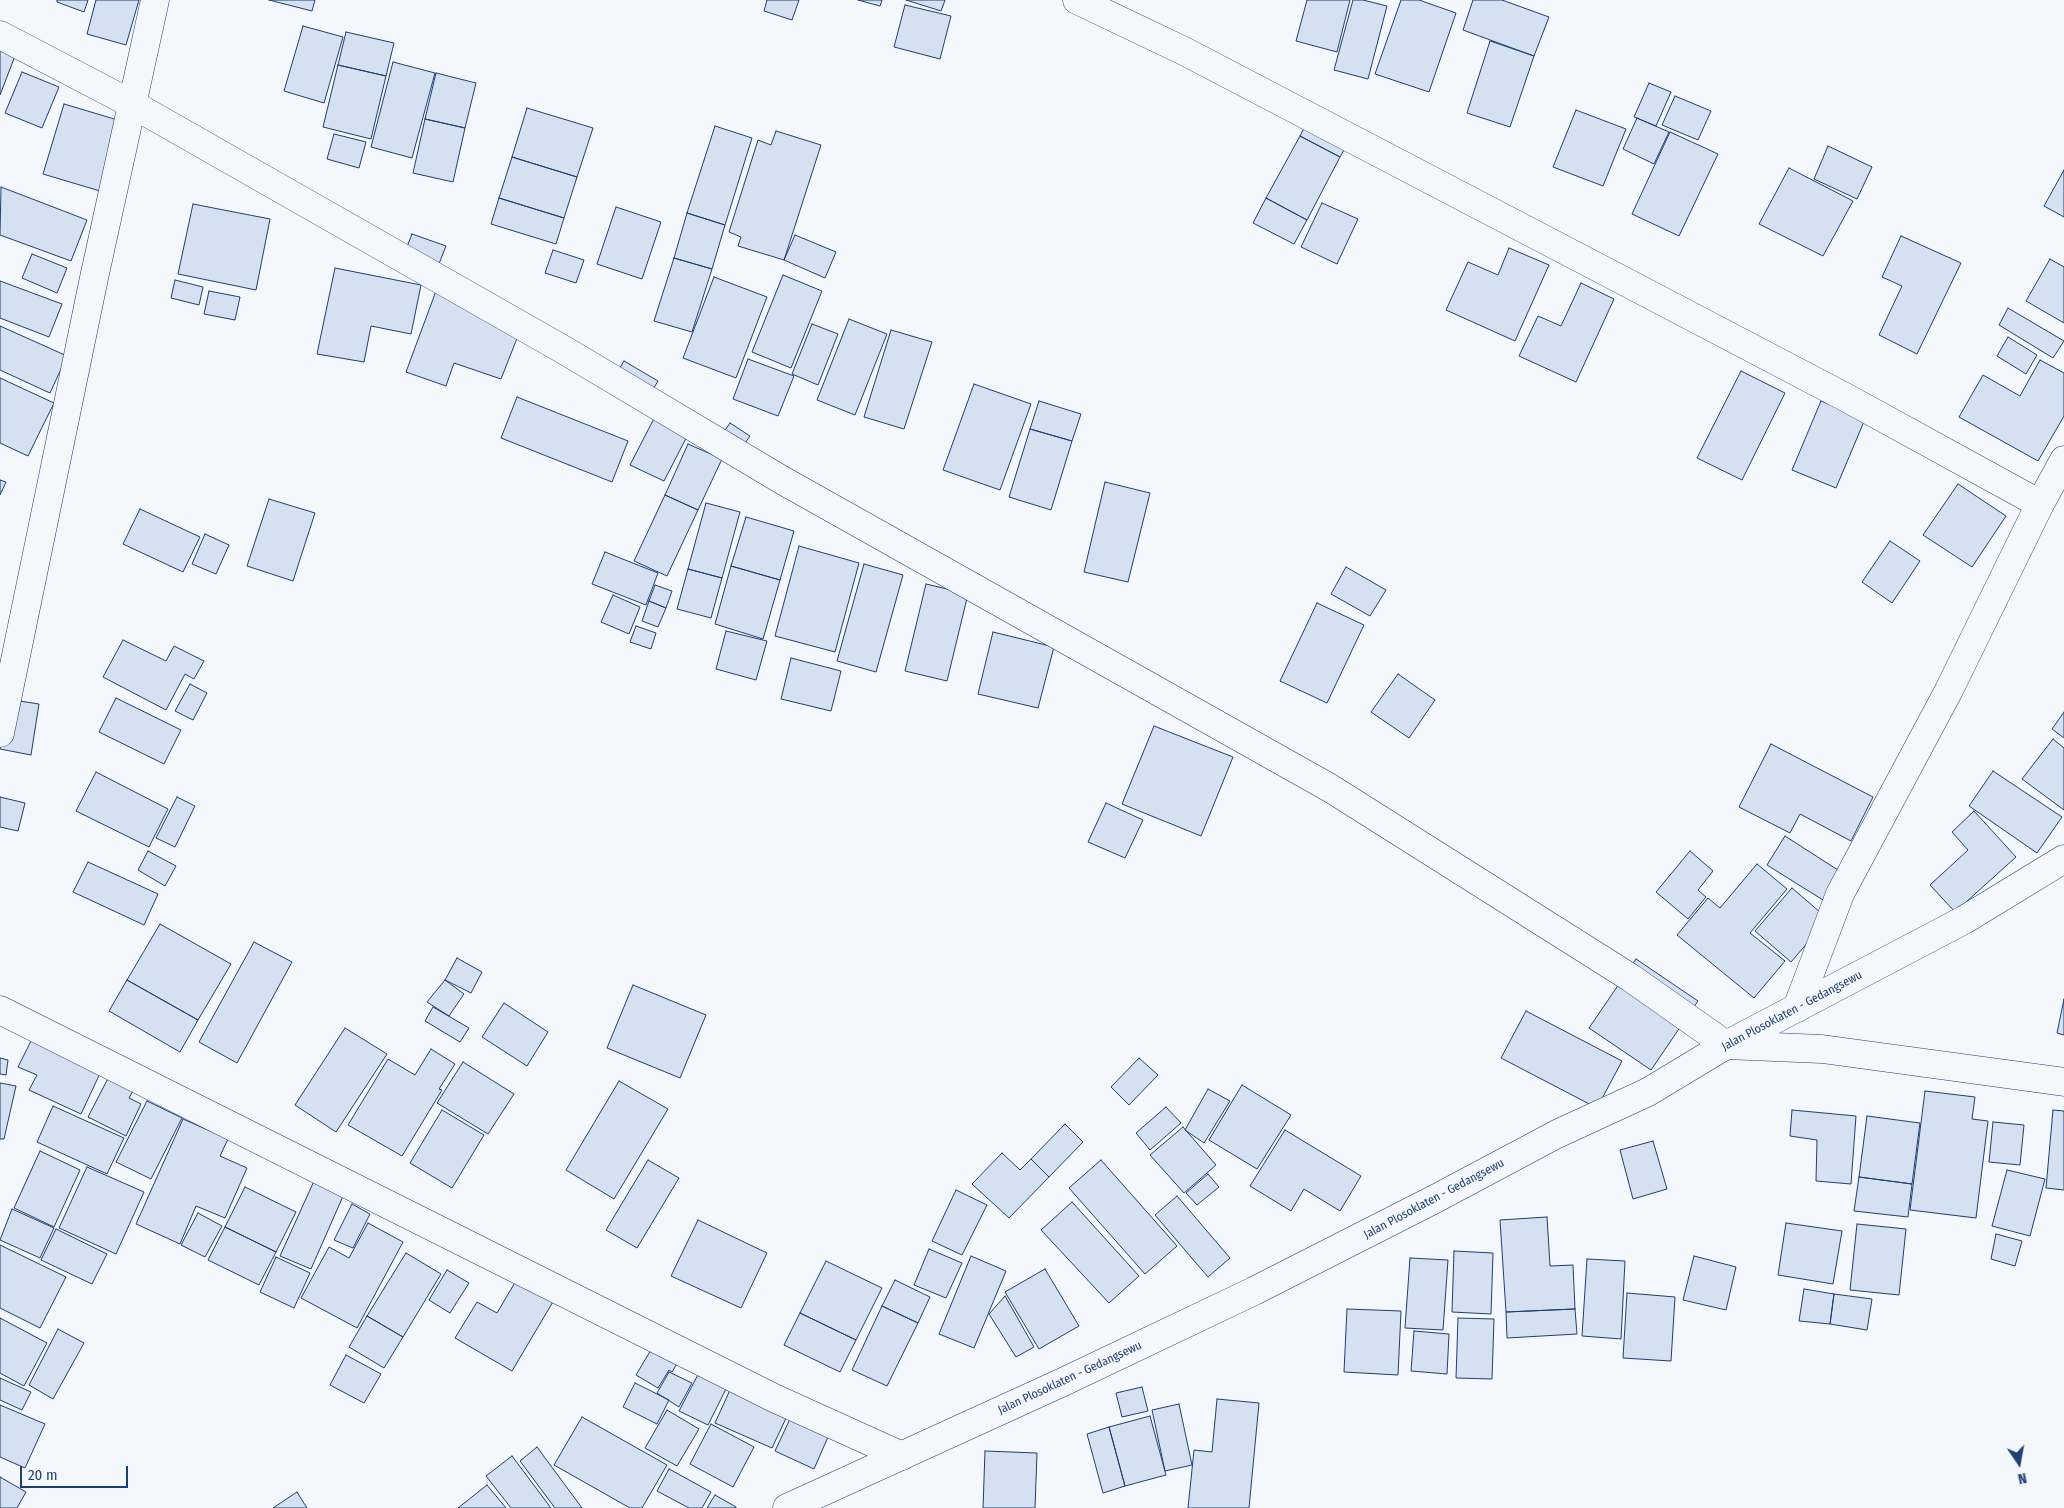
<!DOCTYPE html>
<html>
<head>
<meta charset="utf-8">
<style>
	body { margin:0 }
	#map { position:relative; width:2064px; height:1508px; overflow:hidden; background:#f4f7fb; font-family:"Fira Sans Condensed",sans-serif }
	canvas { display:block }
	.north { position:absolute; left:1994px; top:1438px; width:50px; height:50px; -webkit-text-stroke:4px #f4f7fb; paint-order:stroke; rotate:168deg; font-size:14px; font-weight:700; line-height:20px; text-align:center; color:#1d3f73 }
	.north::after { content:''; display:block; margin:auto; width:18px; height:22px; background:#1d3f73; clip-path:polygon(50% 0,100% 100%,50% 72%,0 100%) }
	.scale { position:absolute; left:20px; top:1466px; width:108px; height:22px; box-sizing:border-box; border:2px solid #1d3f73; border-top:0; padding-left:6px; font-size:15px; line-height:18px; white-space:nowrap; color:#1d3f73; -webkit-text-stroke:4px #f4f7fb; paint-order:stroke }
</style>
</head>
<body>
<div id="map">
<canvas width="2064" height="1508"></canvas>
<div class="north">N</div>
<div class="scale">20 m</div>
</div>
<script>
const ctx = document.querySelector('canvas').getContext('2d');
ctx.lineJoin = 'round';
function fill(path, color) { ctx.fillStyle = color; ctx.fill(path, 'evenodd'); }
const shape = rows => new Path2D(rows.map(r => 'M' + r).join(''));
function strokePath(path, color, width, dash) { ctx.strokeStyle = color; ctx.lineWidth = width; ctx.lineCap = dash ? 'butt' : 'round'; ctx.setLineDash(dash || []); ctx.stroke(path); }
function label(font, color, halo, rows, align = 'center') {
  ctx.font = font + ' "Fira Sans Condensed",sans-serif'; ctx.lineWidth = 4; ctx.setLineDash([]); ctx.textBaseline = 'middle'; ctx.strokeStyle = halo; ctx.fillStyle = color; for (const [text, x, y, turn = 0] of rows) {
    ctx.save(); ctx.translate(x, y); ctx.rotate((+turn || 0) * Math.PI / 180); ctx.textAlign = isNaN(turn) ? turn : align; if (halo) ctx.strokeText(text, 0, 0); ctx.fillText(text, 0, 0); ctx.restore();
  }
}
const building = shape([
	[57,0,88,0,84,12,57,2,57,0],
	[96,0,139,0,126,45,87,34,96,0],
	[269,0,315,0,312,11,269,0],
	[767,0,799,0,792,20,764,11,767,0],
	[858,0,882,0,880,6,858,0],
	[906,0,945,0,941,11,906,0],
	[1307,0,1350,0,1337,52,1296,41,1307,0],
	[1353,0,1363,0,1387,6,1368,79,1334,70,1353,0],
	[1401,0,1419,0,1456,13,1429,92,1375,74,1401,0],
	[1473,0,1502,0,1549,17,1534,56,1463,30,1473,0],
	[905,5,951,16,940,59,894,47,905,5],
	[303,26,343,37,324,103,284,91,303,26],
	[346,32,394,43,386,76,338,65,346,32],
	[1490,41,1534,56,1510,127,1467,113,1490,41],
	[0,50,15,56,0,95,0,50],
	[393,62,435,73,412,158,371,147,393,62],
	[338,65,386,76,371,139,323,127,338,65],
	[22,72,59,87,42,128,5,113,22,72],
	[436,73,476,83,465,128,425,119,436,73],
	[1649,83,1671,92,1656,126,1634,117,1649,83],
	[1675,96,1711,111,1698,140,1662,125,1675,96],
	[64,104,121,121,100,191,43,174,64,104],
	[1316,105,1357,127,1340,157,1300,136,1316,105],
	[527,108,593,128,577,177,512,157,527,108],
	[1576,110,1626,129,1603,186,1553,167,1576,110],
	[1637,118,1669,132,1654,164,1623,149,1637,118],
	[425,119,465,128,453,182,413,173,425,119],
	[715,126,752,138,725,225,687,213,715,126],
	[776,131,821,145,784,260,738,246,741,237,729,232,758,140,771,145,776,131],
	[1670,132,1718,154,1679,236,1632,214,1670,132],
	[334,134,366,142,359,168,327,159,334,134],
	[1300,136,1340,157,1307,220,1266,198,1300,136],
	[1828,146,1872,167,1857,199,1814,179,1828,146],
	[512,157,577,177,564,218,499,198,512,157],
	[1789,168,1853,201,1823,256,1759,224,1789,168],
	[2064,170,2064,217,2044,206,2064,170],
	[1,187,87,220,71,261,0,235,1,187],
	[499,198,564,218,556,244,491,224,499,198],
	[1266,198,1307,220,1294,244,1253,223,1266,198],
	[1322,203,1358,219,1337,264,1301,247,1322,203],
	[193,204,270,219,256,290,178,274,193,204],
	[616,207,661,222,642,279,597,264,616,207],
	[687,213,725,225,712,269,674,258,687,213],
	[412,234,446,246,433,279,399,267,412,234],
	[795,235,836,252,825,278,784,260,795,235],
	[1901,236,1961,263,1917,354,1879,335,1902,286,1882,277,1901,236],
	[1509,248,1549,265,1515,341,1446,310,1468,262,1498,275,1509,248],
	[553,250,584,260,576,283,545,273,553,250],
	[32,254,67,268,57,293,22,278,32,254],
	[674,258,712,269,692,332,654,321,674,258],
	[2050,259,2064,267,2064,323,2026,301,2050,259],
	[335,268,421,285,411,334,371,326,364,362,317,354,335,268],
	[783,275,822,291,791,368,752,352,783,275],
	[714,277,767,297,736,378,683,358,714,277],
	[175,280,203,287,199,305,171,298,175,280],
	[0,281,62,304,49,337,0,318,0,281],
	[1581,283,1614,299,1576,382,1519,356,1538,316,1561,326,1581,283],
	[209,291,240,297,235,320,204,314,209,291],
	[436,291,523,323,501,379,454,363,446,386,406,372,436,291],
	[2008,308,2064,341,2053,358,1999,325,2008,308],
	[849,319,887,334,855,415,817,400,849,319],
	[812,324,838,334,818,385,792,374,812,324],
	[0,326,67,356,50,393,0,370,0,326],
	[891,330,932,342,904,429,864,417,891,330],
	[2008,337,2037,355,2026,374,1997,356,2008,337],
	[748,359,794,376,778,416,733,399,748,359],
	[2040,360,2064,373,2064,416,2038,461,1959,417,1983,375,2020,396,2040,360],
	[624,361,658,381,645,403,611,383,624,361],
	[1741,371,1785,393,1742,480,1697,458,1741,371],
	[0,378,54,403,28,456,0,443,0,378],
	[974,384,1031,404,1000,490,943,470,974,384],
	[517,397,628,441,612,482,501,438,517,397],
	[663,401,697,417,664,481,630,465,663,401],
	[1039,401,1081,414,1072,441,1030,429,1039,401],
	[1821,401,1865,419,1836,488,1792,470,1821,401],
	[730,423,750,436,731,463,712,449,730,423],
	[1030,429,1072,441,1051,510,1009,497,1030,429],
	[688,444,722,459,698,510,665,495,688,444],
	[0,480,6,482,0,495,0,480],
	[1105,482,1150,493,1128,582,1084,572,1105,482],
	[1958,484,2006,516,1972,567,1923,535,1958,484],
	[665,495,698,510,667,576,634,561,665,495],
	[269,499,315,513,293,581,247,566,269,499],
	[706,503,740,512,722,578,688,569,706,503],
	[140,509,200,537,183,572,123,544,140,509],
	[746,517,794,531,780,580,731,566,746,517],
	[205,534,229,545,216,574,192,564,205,534],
	[1890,541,1920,561,1892,603,1862,582,1890,541],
	[799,546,859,563,835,652,775,636,799,546],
	[605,552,658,573,646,605,592,584,605,552],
	[864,564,903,575,876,672,837,661,864,564],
	[731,566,780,580,763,639,715,624,731,566],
	[1346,567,1386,590,1370,616,1331,594,1346,567],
	[688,569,722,578,711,618,677,609,688,569],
	[926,584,968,594,947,681,905,671,926,584],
	[655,585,672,591,666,608,649,601,655,585],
	[613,595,640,607,629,634,601,622,613,595],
	[649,601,666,608,658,627,642,621,649,601],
	[1317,603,1364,625,1327,703,1280,681,1317,603],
	[636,626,656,633,651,649,630,642,636,626],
	[726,631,767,641,756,680,716,669,726,631],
	[993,632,1054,647,1038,708,978,694,993,632],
	[123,640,166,661,174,646,204,661,194,679,185,674,166,710,103,677,123,640],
	[791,658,841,671,831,711,781,699,791,658],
	[1398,674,1435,700,1409,738,1371,712,1398,674],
	[190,684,207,693,193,720,175,711,190,684],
	[0,698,39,704,31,755,0,749,0,698],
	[116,698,181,730,164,764,99,732,116,698],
	[2064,712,2064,738,2052,729,2064,712],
	[1154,726,1233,757,1201,836,1122,804,1154,726],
	[2053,739,2064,748,2064,810,2022,779,2053,739],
	[1771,744,1873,797,1851,841,1800,814,1790,833,1739,807,1771,744],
	[1993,771,2062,817,2037,853,1969,806,1993,771],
	[96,772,168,809,149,847,76,811,96,772],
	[0,797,25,803,18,831,0,827,0,797],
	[177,797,195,806,175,847,156,838,177,797],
	[1106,803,1143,820,1125,858,1088,842,1106,803],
	[1974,811,2016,857,1955,912,1930,885,1968,850,1952,832,1974,811],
	[1785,836,1841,872,1823,900,1767,865,1785,836],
	[148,851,176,866,165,886,138,870,148,851],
	[1690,851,1713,871,1698,890,1706,897,1688,919,1656,892,1690,851],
	[88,862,158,894,144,925,73,892,88,862],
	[1757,864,1787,889,1750,933,1785,961,1754,998,1677,935,1708,898,1720,908,1757,864],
	[1792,888,1828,919,1791,962,1755,931,1792,888],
	[160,924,231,964,198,1020,127,980,160,924],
	[254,942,292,962,237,1063,199,1042,254,942],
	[457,958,482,972,471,993,445,980,457,958],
	[1636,959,1698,1001,1651,1070,1589,1028,1636,959],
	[127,980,198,1020,180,1052,109,1011,127,980],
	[445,980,464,994,449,1016,427,1002,445,980],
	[633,985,706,1015,680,1078,607,1048,633,985],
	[2064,999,2064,1035,2057,1033,2064,999],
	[504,1003,548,1032,527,1066,482,1037,504,1003],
	[433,1007,469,1028,460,1042,425,1021,433,1007],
	[1526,1011,1622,1061,1597,1108,1501,1058,1526,1011],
	[345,1028,387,1054,336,1132,295,1105,345,1028],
	[32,1039,103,1067,81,1114,29,1090,37,1075,18,1067,32,1039],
	[431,1049,455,1064,439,1089,442,1090,402,1156,348,1125,388,1059,415,1075,431,1049],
	[0,1058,8,1060,6,1075,0,1074,0,1058],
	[1139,1058,1158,1075,1129,1105,1111,1087,1139,1058],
	[117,1061,142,1074,129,1098,141,1104,126,1136,88,1117,117,1061],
	[463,1062,514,1094,488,1134,437,1103,463,1062],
	[619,1081,668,1109,614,1199,566,1170,619,1081],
	[0,1083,16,1086,4,1139,0,1139,0,1083],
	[1242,1085,1291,1115,1257,1169,1209,1140,1242,1085],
	[1208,1089,1230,1101,1204,1143,1185,1130,1208,1089],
	[1925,1091,1975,1097,1972,1119,1988,1121,1976,1218,1910,1210,1925,1091],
	[147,1101,182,1118,151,1179,116,1162,147,1101],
	[53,1106,124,1138,107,1174,37,1142,53,1106],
	[1166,1107,1181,1123,1150,1150,1136,1133,1166,1107],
	[442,1110,484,1135,452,1188,410,1163,442,1110],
	[1792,1110,1856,1116,1851,1184,1816,1181,1817,1140,1790,1136,1792,1110],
	[2053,1110,2064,1111,2064,1190,2046,1188,2053,1110],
	[1867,1116,1920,1123,1912,1184,1859,1177,1867,1116],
	[183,1119,228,1139,220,1156,247,1168,225,1218,196,1206,180,1244,136,1224,183,1119],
	[1993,1122,2024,1125,2020,1165,1989,1162,1993,1122],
	[1065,1124,1083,1142,1049,1177,1031,1159,1065,1124],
	[1183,1127,1216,1165,1184,1193,1150,1155,1183,1127],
	[1285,1130,1361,1176,1340,1211,1304,1189,1291,1211,1250,1186,1285,1130],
	[1653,1141,1667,1189,1633,1199,1620,1150,1653,1141],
	[40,1151,80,1170,54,1227,14,1208,40,1151],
	[1002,1153,1020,1170,1031,1159,1049,1177,1009,1218,972,1184,1002,1153],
	[648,1160,679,1178,637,1248,606,1230,648,1160],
	[1101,1160,1177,1246,1145,1274,1069,1188,1101,1160],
	[87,1167,144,1192,116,1254,59,1228,87,1167],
	[2007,1170,2045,1179,2030,1236,1992,1226,2007,1170],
	[1208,1174,1219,1187,1197,1205,1186,1193,1208,1174],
	[1859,1177,1912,1184,1908,1217,1854,1211,1859,1177],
	[314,1181,344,1194,311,1269,280,1256,314,1181],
	[245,1187,296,1212,276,1252,225,1227,245,1187],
	[956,1190,987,1205,962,1255,932,1241,956,1190],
	[1177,1196,1230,1258,1208,1277,1155,1215,1177,1196],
	[1072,1202,1139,1276,1109,1303,1041,1230,1072,1202],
	[352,1204,370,1214,353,1248,334,1240,352,1204],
	[12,1209,54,1228,40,1258,0,1240,12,1209],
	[198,1213,222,1226,205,1257,181,1245,198,1213],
	[1547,1217,1550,1266,1573,1265,1575,1309,1506,1312,1500,1220,1547,1217],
	[698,1220,767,1253,741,1308,671,1276,698,1220],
	[368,1223,403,1242,357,1328,301,1298,329,1247,349,1258,368,1223],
	[1786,1223,1842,1231,1833,1284,1778,1275,1786,1223],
	[1857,1224,1906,1229,1899,1295,1850,1290,1857,1224],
	[225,1227,276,1252,259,1285,208,1260,225,1227],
	[56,1229,107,1254,92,1284,41,1260,56,1229],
	[1996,1234,2022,1241,2015,1266,1991,1259,1996,1234],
	[0,1245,66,1277,40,1328,0,1308,0,1245],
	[929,1249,962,1263,946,1298,914,1285,929,1249],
	[1454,1251,1493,1253,1491,1314,1452,1312,1454,1251],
	[406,1253,441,1274,403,1337,367,1316,406,1253],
	[971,1256,1006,1271,974,1348,939,1334,971,1256],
	[1694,1256,1736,1267,1726,1310,1683,1300,1694,1256],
	[276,1257,310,1273,294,1308,260,1292,276,1257],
	[1410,1258,1448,1260,1443,1330,1405,1328,1410,1258],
	[1587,1259,1625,1261,1621,1339,1582,1336,1587,1259],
	[826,1261,882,1288,856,1340,800,1313,826,1261],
	[1045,1269,1079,1326,1039,1349,1005,1292,1045,1269],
	[447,1270,469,1283,450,1313,429,1300,447,1270],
	[520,1274,557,1295,512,1371,455,1338,477,1302,497,1313,520,1274],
	[895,1280,930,1297,918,1323,882,1306,895,1280],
	[1804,1289,1834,1294,1830,1324,1799,1321,1804,1289],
	[1627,1293,1675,1297,1671,1361,1623,1358,1627,1293],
	[1834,1294,1872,1299,1867,1330,1830,1324,1834,1294],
	[1005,1296,1034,1347,1016,1357,989,1314,1005,1296],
	[882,1306,918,1323,887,1386,852,1370,882,1306],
	[1347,1309,1401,1311,1398,1375,1344,1372,1347,1309],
	[1575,1309,1577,1334,1507,1338,1506,1312,1575,1309],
	[800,1313,856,1340,840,1372,784,1345,800,1313],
	[367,1316,403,1337,384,1368,349,1347,367,1316],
	[0,1318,47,1343,24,1386,0,1373,0,1318],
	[1458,1318,1494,1319,1492,1379,1456,1378,1458,1318],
	[58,1329,84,1343,53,1399,29,1385,58,1329],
	[1414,1331,1449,1334,1447,1374,1411,1371,1414,1331],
	[655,1343,681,1357,672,1372,669,1370,658,1388,636,1375,655,1343],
	[346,1355,381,1374,364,1403,330,1385,346,1355],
	[702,1367,730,1381,708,1425,679,1411,702,1367],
	[669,1372,692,1383,679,1407,657,1393,669,1372],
	[0,1378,31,1392,22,1410,0,1400,0,1378],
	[635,1383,669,1400,657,1424,623,1407,635,1383],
	[1142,1387,1148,1411,1122,1417,1116,1393,1142,1387],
	[730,1390,787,1416,772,1448,715,1423,730,1390],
	[1217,1399,1259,1403,1249,1508,1188,1508,1194,1450,1212,1452,1217,1399],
	[1179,1404,1192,1465,1165,1471,1152,1410,1179,1404],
	[0,1405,45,1424,25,1468,0,1457,0,1405],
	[667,1410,699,1429,677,1466,645,1448,667,1410],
	[1150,1416,1166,1475,1125,1486,1109,1427,1150,1416],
	[582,1417,667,1465,642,1508,630,1508,554,1465,582,1417],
	[790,1419,828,1437,814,1469,775,1451,790,1419],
	[711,1424,754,1447,733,1487,690,1464,711,1424],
	[1109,1427,1125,1486,1103,1493,1087,1434,1109,1427],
	[537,1447,582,1508,555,1508,520,1461,537,1447],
	[985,1451,1037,1453,1035,1508,983,1508,985,1451],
	[512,1456,551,1508,511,1508,486,1476,512,1456],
	[669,1469,711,1492,702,1508,689,1508,657,1491,669,1469],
	[0,1477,26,1492,17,1508,0,1508,0,1477],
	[487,1485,506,1508,458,1508,487,1485],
	[297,1492,307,1508,273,1508,297,1492],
	[715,1495,736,1507,736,1508,707,1508,715,1495]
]);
const minor = shape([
	[1077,0,1184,51,1599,268,1845,397,2040,504],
	[0,35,132,104,564,350,782,480,1330,788,1631,978,1726,1045,1822,1049,2064,1082],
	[0,733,94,278,155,0],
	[1797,1008,1840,894,1948,692,2040,504,2064,460],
	[0,1010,774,1398,902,1456]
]);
const major = shape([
	[787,1508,1063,1382,1254,1291,1433,1200,1557,1134,1648,1092,1726,1045,1964,920,2064,859]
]);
const streetNames = [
	["Jalan Plosoklaten - Gedangsewu",1792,1011,-28],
	["Jalan Plosoklaten - Gedangsewu",1434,1199,-28],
	["Jalan Plosoklaten - Gedangsewu",1070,1378,-25]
];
fill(building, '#d5e0f0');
strokePath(building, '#1d3f73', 1);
strokePath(minor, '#1d3f73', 29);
strokePath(major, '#1d3f73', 29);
strokePath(minor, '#f4f7fb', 28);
strokePath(major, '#f4f7fb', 28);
label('12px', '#1d3f73', '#f4f7fb', streetNames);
</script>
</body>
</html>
